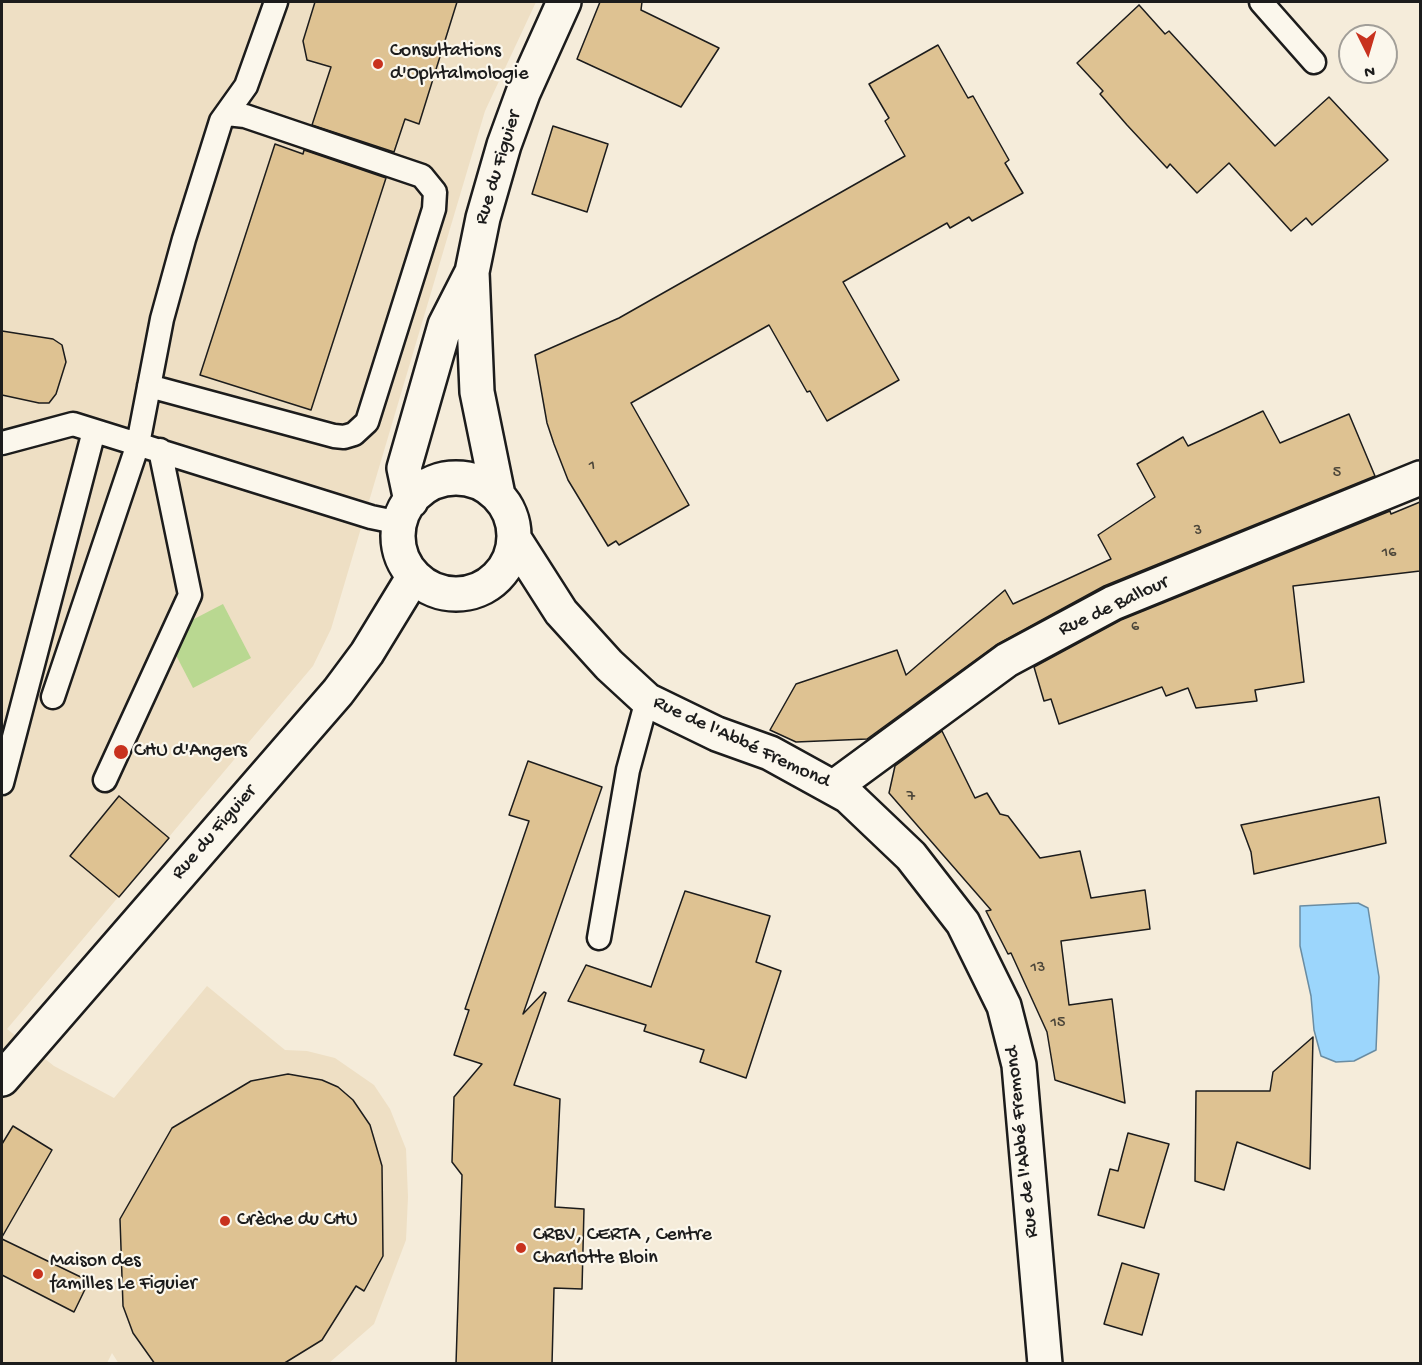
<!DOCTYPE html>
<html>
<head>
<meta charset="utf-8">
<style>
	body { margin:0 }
	#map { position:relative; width:1422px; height:1365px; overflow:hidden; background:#f5ecda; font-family:"Gochi Hand",sans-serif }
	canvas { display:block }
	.frame { position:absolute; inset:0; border:3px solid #1c1c1c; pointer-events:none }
	.north { position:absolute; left:1338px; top:24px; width:60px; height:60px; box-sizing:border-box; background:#fbf7ec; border:2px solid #a29f99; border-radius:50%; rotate:175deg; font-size:16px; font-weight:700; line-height:24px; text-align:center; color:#1c1c1c }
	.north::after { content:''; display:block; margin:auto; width:21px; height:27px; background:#c8321e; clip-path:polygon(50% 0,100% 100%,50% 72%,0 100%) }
</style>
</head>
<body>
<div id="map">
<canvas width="1422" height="1365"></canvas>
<div class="frame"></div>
<div class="north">N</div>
</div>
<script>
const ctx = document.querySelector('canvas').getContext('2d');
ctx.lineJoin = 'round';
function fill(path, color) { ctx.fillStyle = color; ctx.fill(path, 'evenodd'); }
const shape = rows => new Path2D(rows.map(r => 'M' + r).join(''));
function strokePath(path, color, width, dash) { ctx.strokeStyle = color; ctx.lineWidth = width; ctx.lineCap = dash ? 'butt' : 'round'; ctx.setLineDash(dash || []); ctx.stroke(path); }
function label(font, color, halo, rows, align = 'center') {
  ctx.font = font + ' "Gochi Hand",sans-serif'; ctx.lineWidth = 4.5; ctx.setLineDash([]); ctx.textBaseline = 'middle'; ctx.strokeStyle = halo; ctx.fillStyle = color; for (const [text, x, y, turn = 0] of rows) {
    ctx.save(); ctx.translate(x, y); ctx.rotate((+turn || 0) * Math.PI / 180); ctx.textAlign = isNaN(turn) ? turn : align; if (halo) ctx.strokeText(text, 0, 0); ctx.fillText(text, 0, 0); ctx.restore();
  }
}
const built = shape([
	[2,2,536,2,485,111,331,629,313,666,7,1029,54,1066,114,1098,207,986,285,1050,307,1051,335,1058,374,1085,390,1109,406,1149,408,1197,406,1240,374,1324,329,1363,119,1364,112,1353,107,1363,2,1364]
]);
const green = shape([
	[223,604,251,658,193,688,165,634]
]);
const water = shape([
	[1358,903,1368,908,1379,977,1376,1050,1354,1061,1336,1062,1321,1056,1314,1030,1311,996,1300,946,1300,906,1358,903]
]);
const building = shape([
	[315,2,457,2,419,124,405,119,394,152,312,125,331,67,307,60,303,41,315,2],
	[600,2,642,2,641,10,719,48,681,107,577,59,600,2],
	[1139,5,1165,34,1169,31,1275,146,1329,97,1388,160,1312,225,1306,218,1291,231,1229,163,1197,193,1170,164,1167,168,1127,125,1100,94,1103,91,1077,63,1139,5],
	[938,45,968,98,973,96,1009,160,1005,163,1023,193,972,221,969,217,950,228,947,223,843,282,899,380,827,421,810,391,807,392,769,325,631,403,689,505,619,545,616,541,608,546,568,480,554,444,547,423,535,355,619,318,905,156,885,121,889,118,869,84,938,45],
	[553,126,608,144,587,212,532,194,553,126],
	[275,144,303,154,304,150,386,178,311,410,200,375,275,144],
	[2,331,53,339,62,345,66,362,56,394,49,403,39,403,2,395,2,331],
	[1263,411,1280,443,1349,414,1375,476,1104,586,996,645,867,739,796,742,770,730,796,684,897,650,906,675,1005,590,1013,604,1111,559,1098,535,1155,497,1137,464,1183,437,1188,446,1263,411],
	[1420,502,1420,571,1293,586,1304,682,1255,690,1257,701,1196,708,1188,688,1166,696,1162,687,1059,724,1051,699,1044,701,1034,667,1121,620,1390,511,1391,514,1420,502],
	[942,731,975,798,987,793,1000,814,1008,816,1040,858,1080,851,1091,898,1145,890,1150,929,1061,941,1069,1005,1112,999,1125,1103,1055,1080,1047,1032,1011,953,1008,954,986,911,991,910,889,793,895,766,942,731],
	[528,761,602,787,523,1014,544,992,546,993,514,1085,560,1099,555,1207,584,1209,582,1289,554,1288,552,1364,456,1364,462,1175,452,1162,454,1097,482,1064,454,1055,469,1010,465,1009,529,821,509,815,528,761],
	[119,796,169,838,119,897,70,856,119,796],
	[1379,797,1386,843,1254,874,1251,852,1241,825,1379,797],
	[685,891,770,916,756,962,781,971,746,1078,700,1062,704,1050,644,1031,646,1025,568,1001,586,965,651,987,685,891],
	[1313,1037,1310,1169,1237,1142,1224,1190,1195,1181,1196,1091,1270,1091,1273,1072,1313,1037],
	[288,1074,322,1080,338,1087,353,1100,370,1125,382,1166,383,1256,364,1291,356,1286,322,1340,283,1364,155,1364,133,1333,123,1306,120,1219,172,1128,251,1081,288,1074],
	[13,1126,52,1150,2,1237,2,1144,13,1126],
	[1128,1133,1169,1144,1144,1228,1098,1215,1110,1169,1118,1171,1128,1133],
	[2,1239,89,1281,74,1312,2,1275,2,1239],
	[1122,1263,1159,1274,1142,1335,1104,1324,1122,1263]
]);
const lane = shape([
	[1261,2,1314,62],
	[149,386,334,436,344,437,354,434,367,422,434,209,435,192,422,176,245,116,227,114],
	[2,443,73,424,371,517,400,523],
	[53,697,138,444,162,319,184,239,221,121,246,86,276,2],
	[105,780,190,595,160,450],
	[2,783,94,431],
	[599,938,628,770,647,700]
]);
const street = shape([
	'398 536a58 58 0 1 1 116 0a58 58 0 1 1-116 0Z',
	[498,495,477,392,472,272,483,218,504,145,523,93,564,2],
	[411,501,404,468,445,325,471,274],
	[515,540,561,612,609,665,647,700,717,734,770,753,848,796,911,856,963,923,1004,1006,1019,1065,1045,1364],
	[834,787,1007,660,1113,603,1420,478],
	[2,1079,338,692,367,653,414,576]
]);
const markers = [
	[378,64,6,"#c8321e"],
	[121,752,8,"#c8321e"],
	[225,1221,6,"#c8321e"],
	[521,1248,6,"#c8321e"],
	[38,1274,6,"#c8321e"]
];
const numberNames = [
	["1",592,467],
	["5",1337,474],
	["3",1198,532],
	["16",1389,554],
	["6",1135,628],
	["7",911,798],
	["13",1038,969],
	["15",1058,1024]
];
const poiNames = [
	["Consultations",390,52],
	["d'Ophtalmologie",390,75],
	["CHU d'Angers",134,752],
	["Crèche du CHU",237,1221],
	["CRBV, CERTA , Centre",533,1236],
	["Charlotte Bloin",533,1259],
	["Maison des",50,1262],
	["familles Le Figuier",50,1285]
];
const streetNames = [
	["Rue du Figuier",499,168,-73],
	["Rue de Ballour",1114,607,-25],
	["Rue de l'Abbé Fremond",741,743,25],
	["Rue du Figuier",215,833,-49],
	["Rue de l'Abbé Fremond",1023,1142,-96]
];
fill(built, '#eedfc4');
fill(green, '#b9d891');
fill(water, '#9cd6fc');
strokePath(water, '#698ca2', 1.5);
fill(building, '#dec292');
strokePath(building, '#1c1c1c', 1.5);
strokePath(lane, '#1c1c1c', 27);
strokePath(street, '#1c1c1c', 38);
strokePath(lane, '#fbf7ec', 22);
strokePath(street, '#fbf7ec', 33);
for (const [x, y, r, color] of markers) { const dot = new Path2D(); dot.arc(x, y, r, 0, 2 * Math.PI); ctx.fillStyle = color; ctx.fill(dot); strokePath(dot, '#fbf7ec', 2); }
label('16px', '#4c463a', null, numberNames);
label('20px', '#1c1c1c', '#fbf7ec', poiNames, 'left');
label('20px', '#1c1c1c', '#fbf7ec', streetNames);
</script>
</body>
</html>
